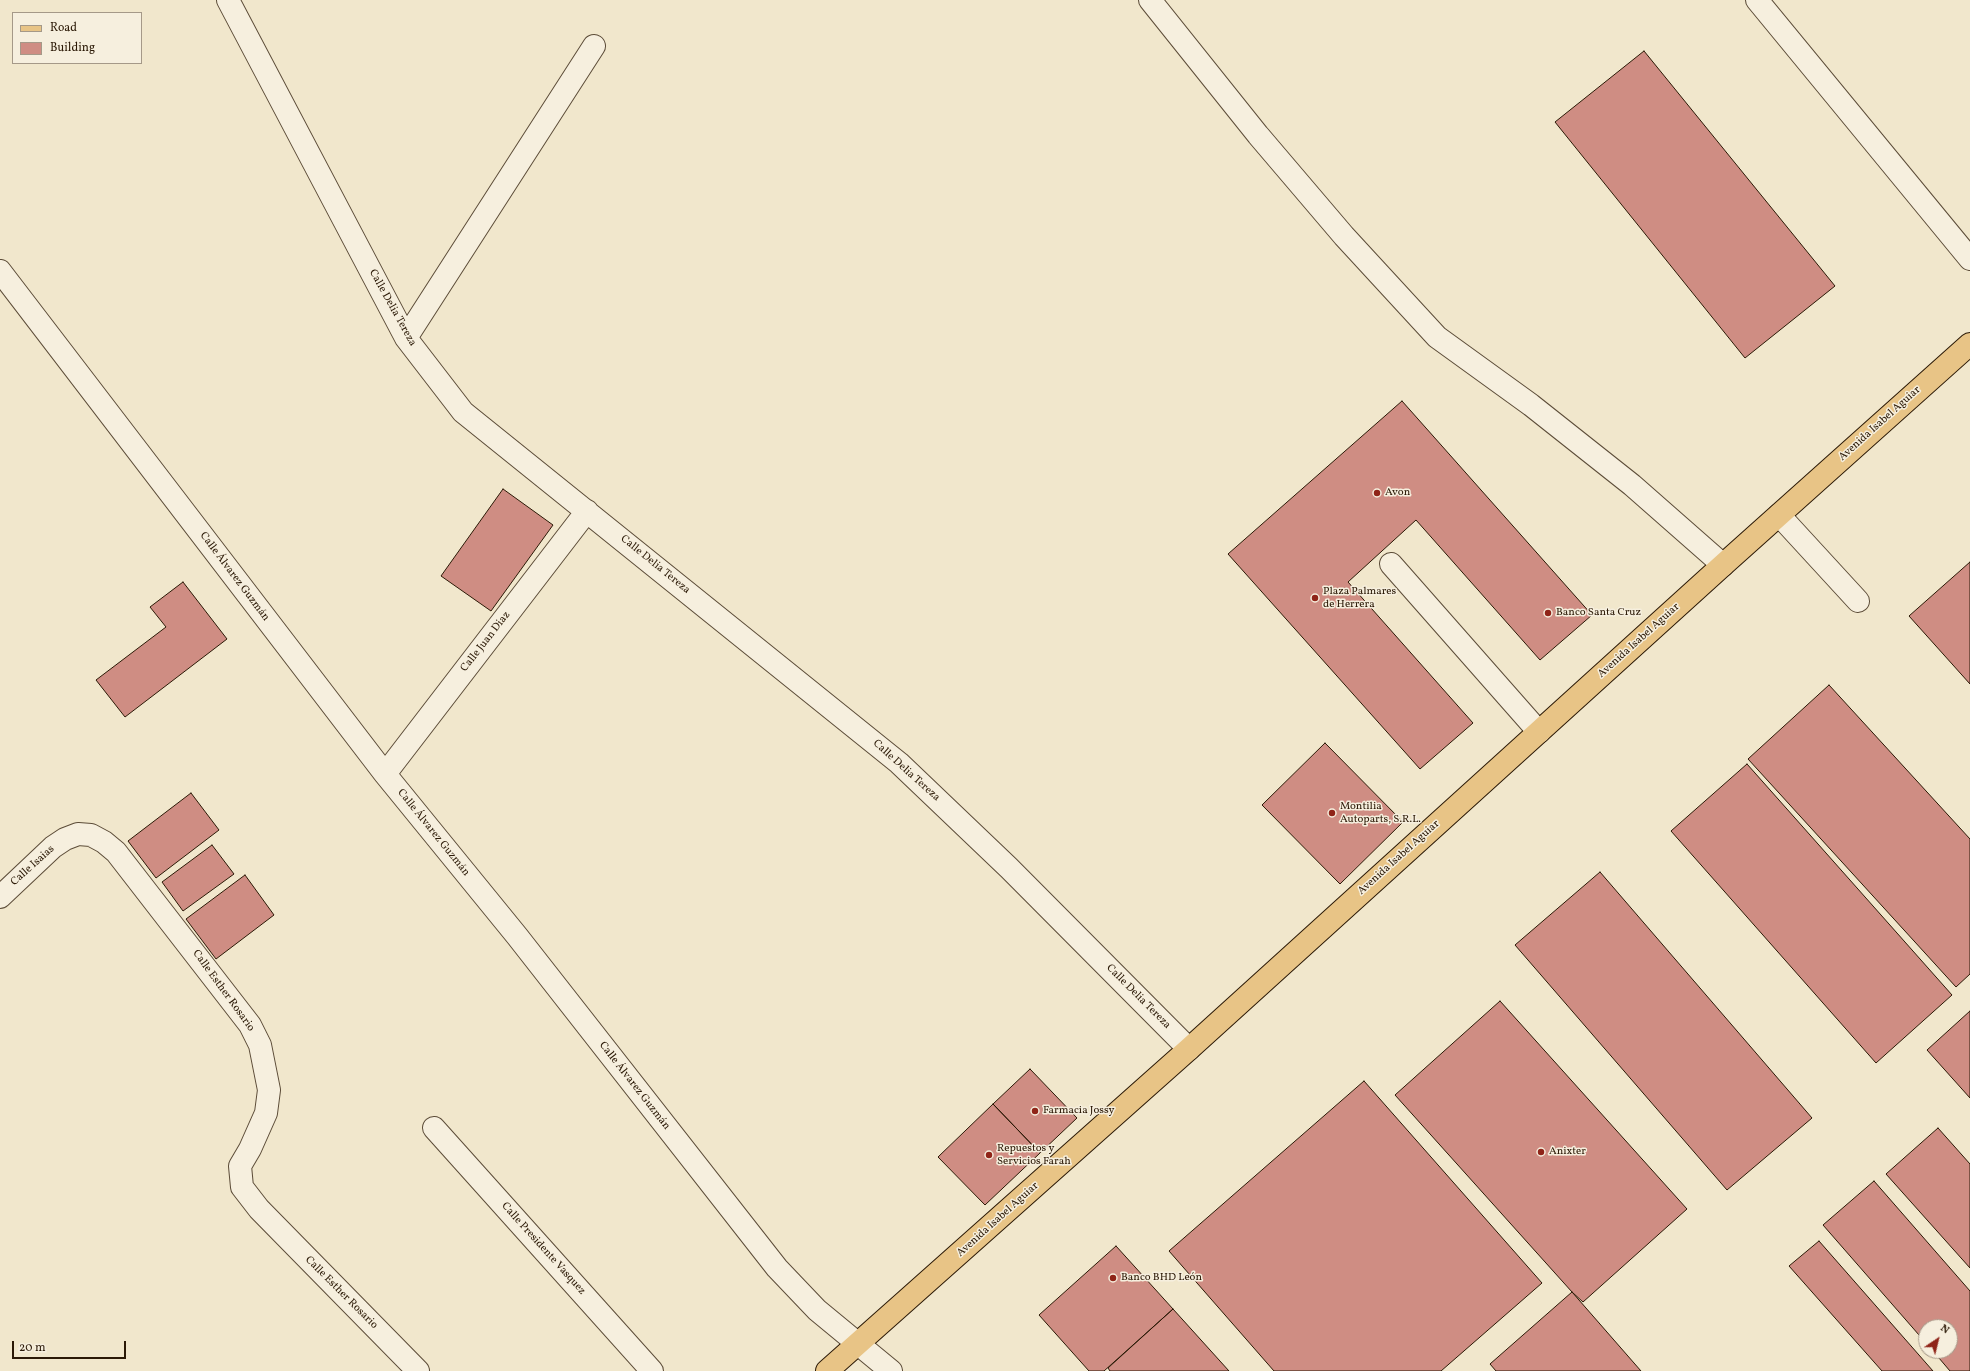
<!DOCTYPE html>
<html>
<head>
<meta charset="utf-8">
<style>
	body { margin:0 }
	#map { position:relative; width:1970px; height:1371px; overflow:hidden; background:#f1e7cc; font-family:Vollkorn,serif }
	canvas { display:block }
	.legend { position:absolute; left:12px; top:12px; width:130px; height:52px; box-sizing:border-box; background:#f6efde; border:1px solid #a59988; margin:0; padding:5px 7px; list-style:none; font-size:12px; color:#2b1906 }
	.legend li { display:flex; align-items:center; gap:8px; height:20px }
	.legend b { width:20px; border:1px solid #a59988 }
	.north { position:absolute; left:1918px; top:1319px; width:40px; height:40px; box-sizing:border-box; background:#f6efde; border:1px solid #a59988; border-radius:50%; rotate:35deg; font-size:11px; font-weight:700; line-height:16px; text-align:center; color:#2b1906 }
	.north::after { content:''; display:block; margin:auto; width:14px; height:18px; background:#8f2418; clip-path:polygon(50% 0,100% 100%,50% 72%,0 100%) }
	.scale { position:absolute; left:12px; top:1341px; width:114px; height:18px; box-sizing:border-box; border:2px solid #2b1906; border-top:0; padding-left:5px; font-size:12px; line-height:14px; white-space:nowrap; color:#2b1906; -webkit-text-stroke:3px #f6efde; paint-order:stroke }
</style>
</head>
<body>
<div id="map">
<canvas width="1970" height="1371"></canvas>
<ul class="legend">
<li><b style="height:5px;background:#e8c486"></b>Road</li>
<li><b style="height:11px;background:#cf8d83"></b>Building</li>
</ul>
<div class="north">N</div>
<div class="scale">20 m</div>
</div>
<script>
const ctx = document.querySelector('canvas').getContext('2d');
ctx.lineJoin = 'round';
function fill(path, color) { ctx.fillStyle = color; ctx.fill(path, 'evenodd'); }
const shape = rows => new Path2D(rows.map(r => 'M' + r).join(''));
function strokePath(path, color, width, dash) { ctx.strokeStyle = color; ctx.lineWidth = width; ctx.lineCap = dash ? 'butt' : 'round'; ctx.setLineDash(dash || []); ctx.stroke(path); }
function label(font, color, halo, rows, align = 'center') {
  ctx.font = font + ' Vollkorn,serif'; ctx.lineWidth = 3; ctx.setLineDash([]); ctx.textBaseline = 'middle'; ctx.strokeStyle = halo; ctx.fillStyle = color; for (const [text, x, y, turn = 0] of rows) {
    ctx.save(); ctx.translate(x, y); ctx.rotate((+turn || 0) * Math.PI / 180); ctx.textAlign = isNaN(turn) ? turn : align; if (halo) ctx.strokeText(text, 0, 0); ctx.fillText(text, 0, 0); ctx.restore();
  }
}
const building = shape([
	[1644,51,1835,286,1745,358,1555,122,1644,51],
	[1402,401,1592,615,1540,660,1416,520,1348,582,1473,723,1420,769,1228,554,1402,401],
	[503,489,553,525,491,611,441,576,503,489],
	[1970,562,1970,684,1909,616,1970,562],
	[183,582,227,639,125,717,96,680,166,627,150,607,183,582],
	[1829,685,1970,839,1970,974,1956,987,1748,759,1829,685],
	[1325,743,1403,822,1340,884,1262,805,1325,743],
	[1747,764,1952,995,1876,1063,1671,831,1747,764],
	[191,793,219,830,156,878,128,841,191,793],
	[212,845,234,874,183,911,162,882,212,845],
	[1600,872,1812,1118,1727,1190,1515,945,1600,872],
	[245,875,274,915,216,959,186,919,245,875],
	[1500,1001,1687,1209,1583,1302,1572,1292,1395,1095,1500,1001],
	[1970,1011,1970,1098,1927,1050,1970,1011],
	[1030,1069,1077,1118,1040,1153,993,1104,1030,1069],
	[1364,1081,1542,1283,1441,1371,1274,1371,1169,1251,1364,1081],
	[993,1104,1040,1153,985,1205,938,1157,993,1104],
	[1938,1128,1970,1164,1970,1268,1886,1174,1938,1128],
	[1874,1181,1970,1291,1970,1371,1950,1371,1933,1351,1950,1351,1950,1327,1926,1327,1926,1343,1823,1225,1874,1181],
	[1819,1241,1933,1371,1882,1371,1789,1266,1819,1241],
	[1116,1246,1173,1309,1104,1371,1089,1371,1039,1315,1116,1246],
	[1572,1292,1641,1371,1496,1371,1490,1364,1572,1292],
	[1173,1309,1229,1371,1110,1371,1108,1368,1173,1309]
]);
const minor = shape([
	[228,0,406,338,463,412,899,763,1009,868,1189,1049],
	[1150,0,1258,135,1344,236,1437,337,1531,405,1632,485,1723,565],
	[1757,0,1970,259],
	[0,271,385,774,517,936,777,1268,817,1310,891,1371],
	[406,338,594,46],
	[1779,515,1858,601],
	[1391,564,1539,732],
	[385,774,587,511],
	[0,897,53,847,65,839,78,834,91,835,104,842,116,852,250,1025,260,1045,269,1090,266,1113,250,1149,240,1166,242,1187,259,1209,418,1371],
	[434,1128,652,1371]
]);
const major = shape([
	[827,1371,1189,1049,1723,565,1970,344]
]);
const markers = [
	[1377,493,4,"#8f2418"],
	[1315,598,4,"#8f2418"],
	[1548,613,4,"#8f2418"],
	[1332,813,4,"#8f2418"],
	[1035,1111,4,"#8f2418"],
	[1541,1152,4,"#8f2418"],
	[989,1155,4,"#8f2418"],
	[1113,1278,4,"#8f2418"]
];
const streetNames = [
	["Calle Delia Tereza",392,308,61],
	["Avenida Isabel Aguiar",1880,424,-42],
	["Calle Delia Tereza",655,565,39],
	["Calle Álvarez Guzmán",234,577,53],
	["Avenida Isabel Aguiar",1639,641,-42],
	["Calle Juan Diaz",486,642,-52],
	["Calle Delia Tereza",906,771,42],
	["Calle Álvarez Guzmán",433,833,51],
	["Avenida Isabel Aguiar",1399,858,-42],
	["Calle Isaias",33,866,-42],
	["Calle Esther Rosario",223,991,54],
	["Calle Delia Tereza",1138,997,45],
	["Calle Álvarez Guzmán",634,1086,52],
	["Avenida Isabel Aguiar",998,1220,-42],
	["Calle Presidente Vasquez",543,1249,48],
	["Calle Esther Rosario",341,1293,45]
];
const poiNames = [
	["Avon",1385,493],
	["Plaza Palmares",1323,592],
	["de Herrera",1323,605],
	["Banco Santa Cruz",1556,613],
	["Montilia",1340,807],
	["Autoparts, S.R.L.",1340,820],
	["Farmacia Jossy",1043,1111],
	["Repuestos y",997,1149],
	["Servicios Farah",997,1162],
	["Anixter",1549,1152],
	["Banco BHD León",1121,1278]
];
fill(building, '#cf8d83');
strokePath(building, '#2b1906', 1);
strokePath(minor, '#5c4c38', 24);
strokePath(major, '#2b1906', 24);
strokePath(minor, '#f6efde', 22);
strokePath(major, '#e8c486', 22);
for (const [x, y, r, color] of markers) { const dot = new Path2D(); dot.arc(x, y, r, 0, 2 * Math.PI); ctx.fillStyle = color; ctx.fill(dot); strokePath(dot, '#f6efde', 1.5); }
label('11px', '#2b1906', '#f6efde', streetNames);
label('11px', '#2b1906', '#f6efde', poiNames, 'left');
</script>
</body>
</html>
